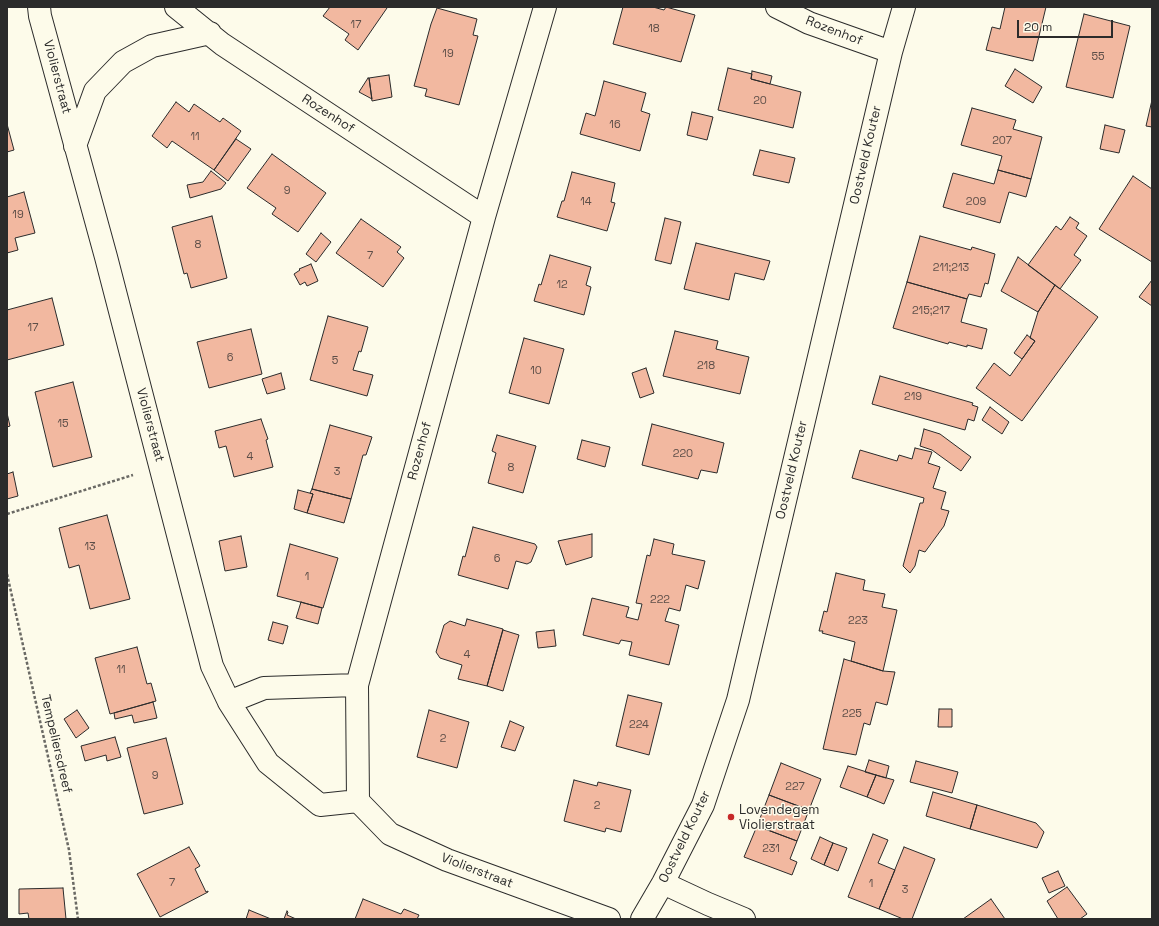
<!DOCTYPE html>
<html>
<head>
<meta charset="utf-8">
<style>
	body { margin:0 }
	#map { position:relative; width:1159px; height:926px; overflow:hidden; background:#fdfbea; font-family:"Space Grotesk",sans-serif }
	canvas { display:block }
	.frame { position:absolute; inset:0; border:8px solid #2b2b2b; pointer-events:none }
	.scale { position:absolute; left:1017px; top:20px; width:96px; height:18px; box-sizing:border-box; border:2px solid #2b2b2b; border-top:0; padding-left:5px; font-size:12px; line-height:14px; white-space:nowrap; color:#2b2b2b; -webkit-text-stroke:3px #fdfbea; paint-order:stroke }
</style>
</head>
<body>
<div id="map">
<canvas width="1159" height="926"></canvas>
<div class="frame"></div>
<div class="scale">20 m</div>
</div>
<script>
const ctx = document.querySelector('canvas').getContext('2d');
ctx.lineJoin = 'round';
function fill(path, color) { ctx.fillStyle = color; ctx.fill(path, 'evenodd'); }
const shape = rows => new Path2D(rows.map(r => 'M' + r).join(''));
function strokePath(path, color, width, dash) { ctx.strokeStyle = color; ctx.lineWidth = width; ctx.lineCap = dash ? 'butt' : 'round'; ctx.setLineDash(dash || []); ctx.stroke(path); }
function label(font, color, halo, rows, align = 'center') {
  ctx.font = font + ' "Space Grotesk",sans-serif'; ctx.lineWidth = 3; ctx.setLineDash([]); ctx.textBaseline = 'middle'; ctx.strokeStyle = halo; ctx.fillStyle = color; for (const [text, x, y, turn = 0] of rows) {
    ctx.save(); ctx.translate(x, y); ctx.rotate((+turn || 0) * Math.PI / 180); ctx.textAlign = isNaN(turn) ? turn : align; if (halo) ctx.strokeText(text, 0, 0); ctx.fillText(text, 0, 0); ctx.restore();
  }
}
const building = shape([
	[330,7,385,7,387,8,358,50,345,40,349,34,323,16,330,7],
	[623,7,653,7,664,10,666,7,695,15,681,62,613,44,623,7],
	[1005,7,1046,7,1033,61,986,50,992,27,1000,29,1005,7],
	[437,8,477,19,473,35,478,36,459,105,425,96,427,89,414,86,431,24,437,8],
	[1084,14,1130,26,1113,98,1066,87,1084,14],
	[728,68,752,74,751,79,801,92,793,128,718,110,728,68],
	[1015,69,1042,87,1033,103,1005,86,1015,69],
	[752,71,772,76,770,84,751,79,752,71],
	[389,75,392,97,372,101,369,78,389,75],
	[368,78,369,78,372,99,359,92,368,78],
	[604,81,646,93,641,111,650,114,640,151,580,134,586,113,595,116,604,81],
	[1152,100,1152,127,1146,126,1152,100],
	[176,102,189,112,194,104,220,122,223,118,241,131,214,170,172,141,167,148,152,136,176,102],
	[972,108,1016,120,1013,129,1042,137,1031,179,998,170,1002,156,961,145,972,108],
	[692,112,713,117,707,140,687,135,692,112],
	[7,124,14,150,7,152,7,124],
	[1105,125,1125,130,1119,153,1100,149,1105,125],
	[236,139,251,149,228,181,214,170,236,139],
	[760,150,795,158,789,183,753,175,760,150],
	[272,154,326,193,298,232,272,214,276,208,247,188,272,154],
	[998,170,1031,179,1026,197,1009,192,1000,223,943,207,953,173,994,184,998,170],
	[211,171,226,183,221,189,190,198,187,185,203,182,211,171],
	[572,172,615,183,611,202,615,203,607,231,557,217,562,201,564,201,572,172],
	[1133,176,1152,189,1152,262,1099,229,1133,176],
	[24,192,35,233,15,238,18,250,7,253,7,197,24,192],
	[212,216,227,278,191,288,187,273,184,274,172,227,212,216],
	[1070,217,1079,223,1076,228,1087,236,1074,255,1081,260,1060,289,1028,265,1056,226,1061,230,1070,217],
	[665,218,681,222,671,264,655,260,665,218],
	[361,219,401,247,397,252,404,258,383,287,336,253,361,219],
	[321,233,331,242,316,262,306,254,321,233],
	[920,236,971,250,972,247,995,254,988,284,985,283,981,297,969,294,967,299,907,282,920,236],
	[696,243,770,261,764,280,735,273,729,300,684,289,696,243],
	[550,255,591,267,586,285,591,287,584,315,534,301,539,284,541,285,550,255],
	[1018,257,1055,285,1038,312,1001,291,1018,257],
	[311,264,318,281,307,286,305,282,300,285,294,274,300,270,299,269,311,264],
	[1152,280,1152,306,1139,297,1152,280],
	[907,282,967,299,961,322,987,329,982,349,967,345,967,347,949,342,948,344,893,328,907,282],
	[1055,285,1098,317,1022,421,976,388,994,363,1010,376,1035,341,1030,338,1038,312,1055,285],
	[52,298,64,345,7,360,7,310,52,298],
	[328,316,368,327,361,352,359,351,353,370,373,375,367,396,310,380,328,316],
	[251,329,262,374,209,388,197,342,251,329],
	[675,331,718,341,716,349,749,357,740,394,663,376,675,331],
	[1027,335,1035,341,1022,359,1014,353,1027,335],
	[524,338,564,349,549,404,509,393,524,338],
	[646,368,654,393,640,398,632,373,646,368],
	[281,373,285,389,267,394,262,379,281,373],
	[880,376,973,403,972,405,978,407,974,421,968,419,965,430,872,404,880,376],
	[73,382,92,457,53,467,35,392,73,382],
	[990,407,1009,422,1002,434,982,420,990,407],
	[7,413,10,426,7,427,7,413],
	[261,419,268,439,266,440,273,467,234,477,226,446,219,448,215,431,261,419],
	[652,424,724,443,717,473,701,470,698,479,642,465,652,424],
	[330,425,372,437,366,455,363,455,351,499,312,489,330,425],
	[924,429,940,434,971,457,961,471,932,450,920,446,924,429],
	[497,435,536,446,523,493,488,483,496,453,492,451,497,435],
	[582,440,610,447,605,467,577,459,582,440],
	[915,448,932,452,928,463,940,467,933,488,946,492,941,509,949,511,944,526,925,552,919,550,915,566,910,573,903,566,920,503,923,503,924,498,852,478,860,450,897,461,899,455,912,459,915,448],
	[13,472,18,496,7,499,7,474,13,472],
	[312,489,351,499,344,523,307,513,313,494,310,493,312,489],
	[298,490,313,494,307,513,294,509,298,490],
	[107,515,130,599,90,609,79,565,69,568,59,528,107,515],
	[473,527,535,544,537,547,531,562,527,564,516,561,508,589,458,575,463,556,465,557,473,527],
	[592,534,592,557,566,565,558,541,592,534],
	[241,536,247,567,225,571,219,541,241,536],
	[654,539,674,544,672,554,705,561,698,589,686,585,680,611,669,608,665,621,679,625,669,665,629,655,632,642,621,640,619,644,583,635,592,598,629,607,626,617,638,620,642,604,636,603,647,555,650,556,654,539],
	[290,544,338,558,323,608,277,596,290,544],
	[836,573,865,580,863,590,885,594,882,607,897,610,883,671,851,661,855,642,822,633,823,631,819,631,824,611,827,612,836,573],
	[301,602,322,608,318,624,296,618,301,602],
	[467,619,503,629,487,686,458,679,462,665,440,658,436,652,444,625,450,621,465,626,467,619],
	[273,622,288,626,283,644,268,640,273,622],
	[503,630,519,635,503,691,487,686,503,630],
	[554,630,556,646,538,648,536,632,554,630],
	[137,647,147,684,151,683,156,701,110,714,95,658,137,647],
	[844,659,883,671,895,672,887,705,876,702,870,725,864,723,856,755,823,749,844,659],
	[628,695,662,703,649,755,616,746,628,695],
	[153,702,157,718,134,723,132,715,115,719,114,713,153,702],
	[939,709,952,709,952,727,938,727,939,709],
	[77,710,89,728,76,738,64,719,77,710],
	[429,710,469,722,457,768,417,757,429,710],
	[510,721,524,727,515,751,501,747,510,721],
	[115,737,121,757,107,761,106,755,85,761,81,746,115,737],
	[166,738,183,804,144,814,127,748,166,738],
	[869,760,889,766,886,778,865,772,869,760],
	[916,761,958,772,952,793,910,782,916,761],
	[781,763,821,779,809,810,769,795,781,763],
	[848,766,876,775,867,797,840,787,848,766],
	[876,775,894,780,884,804,867,797,876,775],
	[574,780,597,786,598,782,631,790,621,832,606,828,605,832,564,821,574,780],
	[933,792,977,805,970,829,926,816,933,792],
	[769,795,809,810,797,841,757,826,769,795],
	[977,805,1036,823,1044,832,1037,848,970,829,977,805],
	[757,826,797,841,790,859,797,862,792,875,744,857,757,826],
	[873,834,888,840,878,863,895,870,879,909,848,897,873,834],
	[820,837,833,843,824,865,811,859,820,837],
	[833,843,847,848,838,871,824,865,833,843],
	[189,847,200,866,195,869,206,892,208,891,208,892,160,917,137,874,189,847],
	[904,847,935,859,912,919,903,919,879,909,904,847],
	[1058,871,1065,886,1049,893,1042,878,1058,871],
	[1067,887,1087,914,1080,919,1058,919,1047,901,1067,887],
	[63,888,66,919,29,919,28,913,19,914,19,889,63,888],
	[363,899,401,914,404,909,419,915,417,919,355,919,363,899],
	[991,899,1005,919,963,919,991,899],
	[249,910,271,919,246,919,249,910],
	[287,911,288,912,287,915,296,919,284,919,287,911]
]);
const path = shape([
	[7,514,133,475],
	[7,574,69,850,78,919]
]);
const street = shape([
	[39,7,40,16,106,257,212,666,229,702],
	[176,7,222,44,484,217,545,7],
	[777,7,809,23,891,52],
	[75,146,95,91,123,62,152,46,210,33],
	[357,685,484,217],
	[357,685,358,801,320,805,268,763,229,702,264,688,357,685],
	[358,801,390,834,447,860,609,919],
	[663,883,708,904,744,919],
	[642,919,663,883,703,805,738,700,891,52,904,7]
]);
const markers = [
	[731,817,4,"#c62828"]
];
const numberNames = [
	["17",356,25],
	["18",654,29],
	["19",448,54],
	["55",1098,57],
	["20",760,101],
	["16",615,125],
	["11",195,137],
	["207",1002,141],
	["9",287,191],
	["14",586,202],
	["209",976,202],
	["19",18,215],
	["8",198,245],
	["7",370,256],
	["211;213",951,268],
	["12",562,285],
	["215;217",931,311],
	["17",33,328],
	["6",230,358],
	["5",335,361],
	["218",706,366],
	["10",536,371],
	["219",913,397],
	["15",63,424],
	["220",683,454],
	["4",250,457],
	["8",511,468],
	["3",337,472],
	["13",90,547],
	["6",497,559],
	["1",307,577],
	["222",660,600],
	["223",858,621],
	["4",467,655],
	["11",121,670],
	["225",852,714],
	["224",639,725],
	["2",443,739],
	["9",155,776],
	["227",795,787],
	["2",597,806],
	["231",771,849],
	["7",172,883],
	["1",871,884],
	["3",905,890]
];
const streetNames = [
	["Rozenhof",834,31,21],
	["Violierstraat",57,77,75],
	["Rozenhof",328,114,33],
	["Oostveld Kouter",866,155,-77],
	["Violierstraat",150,425,75],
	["Rozenhof",420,451,-75],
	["Oostveld Kouter",792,470,-77],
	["Tempeliersdreef",56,744,77],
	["Oostveld Kouter",685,837,-64],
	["Violierstraat",477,871,21]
];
const poiNames = [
	["Lovendegem",739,810],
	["Violierstraat",739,825]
];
fill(building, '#f2b8a0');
strokePath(building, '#2b2b2b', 1);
strokePath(street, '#2b2b2b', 24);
strokePath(path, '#6a6964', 2.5, [3, 2]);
strokePath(street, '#fdfbea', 22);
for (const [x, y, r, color] of markers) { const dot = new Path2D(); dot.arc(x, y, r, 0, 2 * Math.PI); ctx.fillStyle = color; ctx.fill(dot); strokePath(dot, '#fdfbea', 1.5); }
label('11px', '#5d4e48', null, numberNames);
label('13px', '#2b2b2b', '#fdfbea', streetNames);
label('13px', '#2b2b2b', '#fdfbea', poiNames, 'left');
</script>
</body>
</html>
